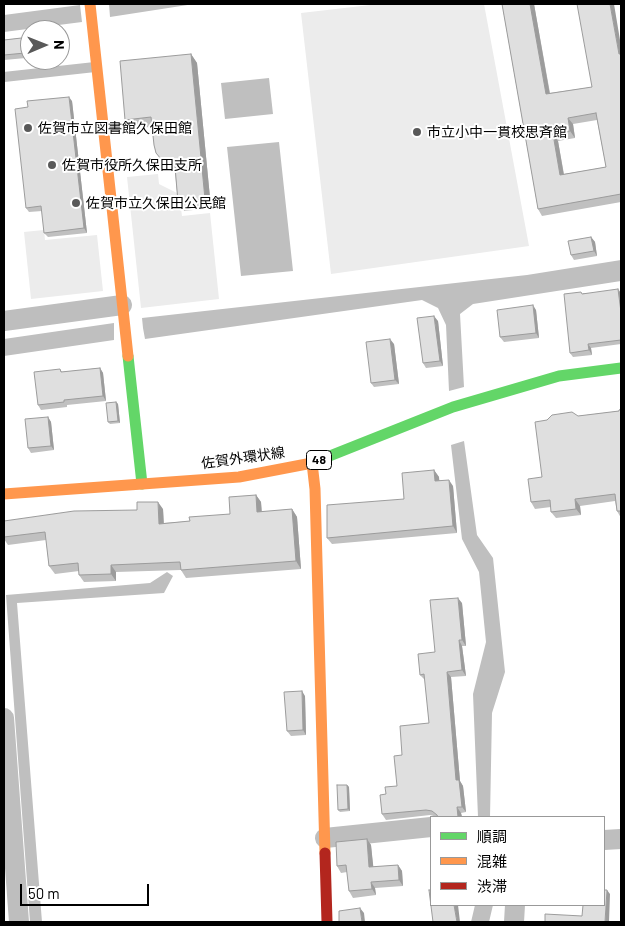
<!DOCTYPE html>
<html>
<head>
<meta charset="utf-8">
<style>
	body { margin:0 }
	#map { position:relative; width:625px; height:926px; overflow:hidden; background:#fff; font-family:Barlow,"Noto Sans JP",sans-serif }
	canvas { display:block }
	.frame { position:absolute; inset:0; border:5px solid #000; pointer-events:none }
	.legend { position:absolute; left:430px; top:816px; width:175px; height:90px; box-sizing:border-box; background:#fff; border:1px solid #999; margin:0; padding:6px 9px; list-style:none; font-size:15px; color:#000 }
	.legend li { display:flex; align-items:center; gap:10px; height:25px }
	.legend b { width:25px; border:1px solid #999 }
	.north { position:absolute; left:20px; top:20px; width:50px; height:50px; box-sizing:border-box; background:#fff; border:1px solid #999; border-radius:50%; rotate:89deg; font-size:14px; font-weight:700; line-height:20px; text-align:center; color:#000 }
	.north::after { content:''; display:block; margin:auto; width:18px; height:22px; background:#595959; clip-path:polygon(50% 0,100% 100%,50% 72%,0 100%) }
	.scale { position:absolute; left:20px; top:884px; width:129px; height:22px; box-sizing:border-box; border:2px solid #000; border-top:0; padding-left:6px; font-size:15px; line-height:18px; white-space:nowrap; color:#000; -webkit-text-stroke:4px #fff; paint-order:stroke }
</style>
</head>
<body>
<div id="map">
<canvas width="625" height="926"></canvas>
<div class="frame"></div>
<ul class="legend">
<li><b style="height:6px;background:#63d668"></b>順調</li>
<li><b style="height:6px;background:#ff974d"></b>混雑</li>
<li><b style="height:6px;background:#b3261e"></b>渋滞</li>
</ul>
<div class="north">N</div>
<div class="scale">50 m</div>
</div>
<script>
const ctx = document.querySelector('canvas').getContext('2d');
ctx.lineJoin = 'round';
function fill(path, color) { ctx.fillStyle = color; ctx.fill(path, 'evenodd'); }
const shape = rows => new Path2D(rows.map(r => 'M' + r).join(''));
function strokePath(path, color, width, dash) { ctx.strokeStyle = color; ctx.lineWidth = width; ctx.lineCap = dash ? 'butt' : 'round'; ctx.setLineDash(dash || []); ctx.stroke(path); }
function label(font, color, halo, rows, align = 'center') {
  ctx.font = font + ' Barlow,"Noto Sans JP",sans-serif'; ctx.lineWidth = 4; ctx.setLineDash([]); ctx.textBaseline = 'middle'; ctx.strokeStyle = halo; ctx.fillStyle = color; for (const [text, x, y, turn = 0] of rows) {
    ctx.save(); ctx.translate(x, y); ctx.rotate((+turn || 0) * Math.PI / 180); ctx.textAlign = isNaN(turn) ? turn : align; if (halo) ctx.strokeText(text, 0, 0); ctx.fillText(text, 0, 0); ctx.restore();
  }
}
const green = shape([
	[379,4,484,4,529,246,331,274,301,13],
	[158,174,159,184,179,194,182,216,210,213,219,299,141,308,127,177],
	[44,230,45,240,97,235,103,291,31,299,24,232]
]);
const water = shape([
	[109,4,194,4,110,17],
	[80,5,82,22,4,32,4,15],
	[269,78,273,114,225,119,221,83],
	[279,142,293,271,241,276,227,147],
	[621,260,621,281,473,304,460,314,464,387,449,391,446,325,438,308,422,300,145,339,143,328,142,318,527,275],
	[114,323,114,340,4,356,4,339],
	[464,441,477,535,493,558,505,672,492,713,490,817,478,817,473,694,486,642,479,572,462,539,451,445],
	[167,572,173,576,164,593,17,603,42,922,30,922,6,595,150,583],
	[475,905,493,905,489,922,471,922]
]);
const lane = shape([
	[4,77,95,67]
]);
const street = shape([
	[4,321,122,305],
	[4,718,19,922],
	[325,838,431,827],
	[604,840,621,839],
	[514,922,515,905]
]);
const fast = shape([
	[128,356,142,484],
	[322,459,453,407,559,376,621,368]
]);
const slow = shape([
	[90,4,128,356],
	[312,463,315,489,325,853],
	[4,494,239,477,312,463,322,459]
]);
const jam = shape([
	[325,853,327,922]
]);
const wall = shape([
	[502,4,534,4,550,93,592,87,621,46,621,202,542,216,538,209],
	[597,120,606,167,564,174,558,141,575,138,573,124],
	[30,37,30,60,40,60,29,61,26,58,4,60,4,40],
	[191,54,197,63,211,208,184,211,178,202,175,172,168,168,156,153,152,127,132,128,125,120],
	[72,101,87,233,48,237,44,233,42,211,29,212,26,208],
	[591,237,595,242,597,256,574,260,571,255],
	[583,293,621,293,621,344,591,348,592,355,573,357,570,353],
	[536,310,539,338,504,342,500,337],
	[438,321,443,366,426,368,423,363],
	[394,344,399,384,374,387,371,383],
	[100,368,103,373,106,401,67,405,67,407,41,410,38,405,60,369,62,372],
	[116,402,118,404,120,423,110,424,108,422],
	[621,409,621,518,617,511,615,501,580,506,581,515,556,518,551,512,551,507,535,509,531,502,542,477,578,416,619,411],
	[48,417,51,422,54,450,31,453,28,448],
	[434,470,439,477,439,480,453,486,457,533,332,544,327,538,404,499],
	[256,495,261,502,262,512,292,509,297,517,301,569,186,578,181,570,116,572,116,581,84,582,79,575,79,571,55,574,49,566,46,540,8,545,4,539,4,521,163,509,164,523,190,521,230,514],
	[462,603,466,646,462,646,466,676,451,677,460,781,463,786,466,812,461,813,462,817,437,817,430,815,386,820,382,814,386,794,397,786,402,755,429,723,425,680,420,675,435,652],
	[305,696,306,735,291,736,287,731],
	[347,785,349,787,350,811,340,812,338,810],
	[367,839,371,845,373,867,398,865,402,871,403,886,375,888,376,895,353,898,349,891,347,872,341,873,337,866]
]);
const shadedWall = shape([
	[530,4,534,4,551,101,546,94],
	[610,4,614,4,621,46,621,57,619,54],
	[60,38,62,58,60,54],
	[191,54,197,63,211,208,205,199],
	[69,97,72,101,87,233,84,228],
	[568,118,573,124,575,138,570,131],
	[553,134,558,141,565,182,560,175],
	[591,237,595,242,597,256,594,251],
	[618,289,621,293,621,312],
	[533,305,536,310,539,338,536,333],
	[434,316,438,321,443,366,440,361],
	[390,339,394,344,399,384,395,380],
	[588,344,591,348,592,355,589,350],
	[100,368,103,373,106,401,103,396],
	[116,402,118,404,120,423,118,421],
	[48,417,51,422,54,450,51,446],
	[434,470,439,477,440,488,435,481],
	[449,480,453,486,457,533,453,526],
	[256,495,261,502,262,519,257,512],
	[575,499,580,506,581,515,576,509],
	[158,502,163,509,164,531,159,524],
	[292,509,297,517,301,569,296,561],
	[111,565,116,572,116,581,111,574],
	[458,598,462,603,466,646,462,640],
	[459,640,462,646,466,676,462,670],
	[447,672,451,677,460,781,463,786,466,812,462,807,456,780],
	[302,691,305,696,306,735,303,730],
	[347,785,349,787,350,811,348,809],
	[457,807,461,813,462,817,458,817],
	[367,839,371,845,374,873,369,867],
	[398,865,402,871,403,886,399,880],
	[371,882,375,888,376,895,372,889],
	[607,890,610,894,609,922,605,922],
	[454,905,458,905,460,922,457,922],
	[360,908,364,913,365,922,362,922]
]);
const building = shape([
	[502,4,530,4,546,94,592,87,577,4,610,4,619,54,621,54,621,194,538,209,502,4],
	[596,113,606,167,560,175,553,134,570,131,568,118,596,113],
	[30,37,30,56,25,56,25,53,4,55,4,40,30,37],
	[191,54,205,199,178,202,175,167,161,159,156,153,154,145,151,117,125,120,120,61,191,54],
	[69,97,84,228,44,233,41,206,26,208,15,109,28,107,27,101,69,97],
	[591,237,594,251,571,255,568,241,591,237],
	[618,289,621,312,621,340,588,344,589,350,570,353,564,294,581,292,582,294,618,289],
	[533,305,536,333,500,337,497,310,533,305],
	[434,316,440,361,423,363,417,318,434,316],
	[390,339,395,380,371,383,366,342,390,339],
	[100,368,103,396,64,400,64,402,38,405,34,372,60,369,61,372,100,368],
	[116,402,118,421,108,422,106,403,116,402],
	[621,409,621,511,617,511,615,494,575,499,576,509,551,512,550,500,531,502,528,479,542,477,535,422,547,420,552,415,572,412,578,416,619,411,619,410,621,409],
	[48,417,51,446,28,448,25,419,48,417],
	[434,470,435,481,449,480,453,526,327,538,327,505,404,499,402,473,434,470],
	[256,495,257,512,292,509,296,561,181,570,180,562,111,565,111,574,79,575,78,563,49,566,45,532,4,537,4,521,74,511,137,510,137,502,158,502,159,524,190,521,189,517,230,514,229,497,256,495],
	[458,598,462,640,459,640,462,670,447,672,456,780,459,780,462,807,457,807,458,817,438,817,437,815,432,811,426,810,382,814,380,795,386,794,385,787,397,786,394,756,402,755,400,726,429,723,424,674,420,675,418,654,435,652,430,600,458,598],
	[302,691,303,730,287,731,284,692,302,691],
	[337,785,347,785,348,809,338,810,337,785],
	[367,839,369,867,398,865,399,880,371,882,372,889,349,891,346,865,337,866,336,842,367,839],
	[429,890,431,890,431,905,454,905,457,922,433,922,429,890],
	[604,890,607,890,605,922,545,922,545,914,582,916,583,905,604,905,604,890],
	[360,908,362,922,339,922,339,911,360,908]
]);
const markers = [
	[28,128,5,"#595959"],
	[417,132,5,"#595959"],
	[52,165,5,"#595959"],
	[76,203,5,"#595959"]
];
const shields = [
	[319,460,25]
];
const shieldNames = [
	["48",319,460]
];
const poiNames = [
	["佐賀市立図書館久保田館",38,128],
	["市立小中一貫校思斉館",427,132],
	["佐賀市役所久保田支所",62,165],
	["佐賀市立久保田公民館",86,203]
];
const streetNames = [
	["佐賀外環状線",243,458,-8]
];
fill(green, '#ececec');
fill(water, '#bfbfbf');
strokePath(lane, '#bebebe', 10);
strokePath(street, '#bebebe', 20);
strokePath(fast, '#63d668', 11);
strokePath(slow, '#ff974d', 11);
strokePath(jam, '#b3261e', 11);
fill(wall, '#c0c0c0');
fill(shadedWall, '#9c9c9c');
fill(building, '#dfdfdf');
strokePath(building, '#9c9c9c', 1);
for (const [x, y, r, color] of markers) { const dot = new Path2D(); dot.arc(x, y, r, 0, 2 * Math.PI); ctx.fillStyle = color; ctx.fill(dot); strokePath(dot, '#fff', 2); }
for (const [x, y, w] of shields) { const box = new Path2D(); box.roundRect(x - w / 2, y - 9.5, w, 19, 4); ctx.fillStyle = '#fff'; ctx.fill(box); strokePath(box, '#000', 1); }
label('bold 12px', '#000', null, shieldNames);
label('14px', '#000', '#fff', poiNames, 'left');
label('14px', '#000', '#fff', streetNames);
</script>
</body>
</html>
